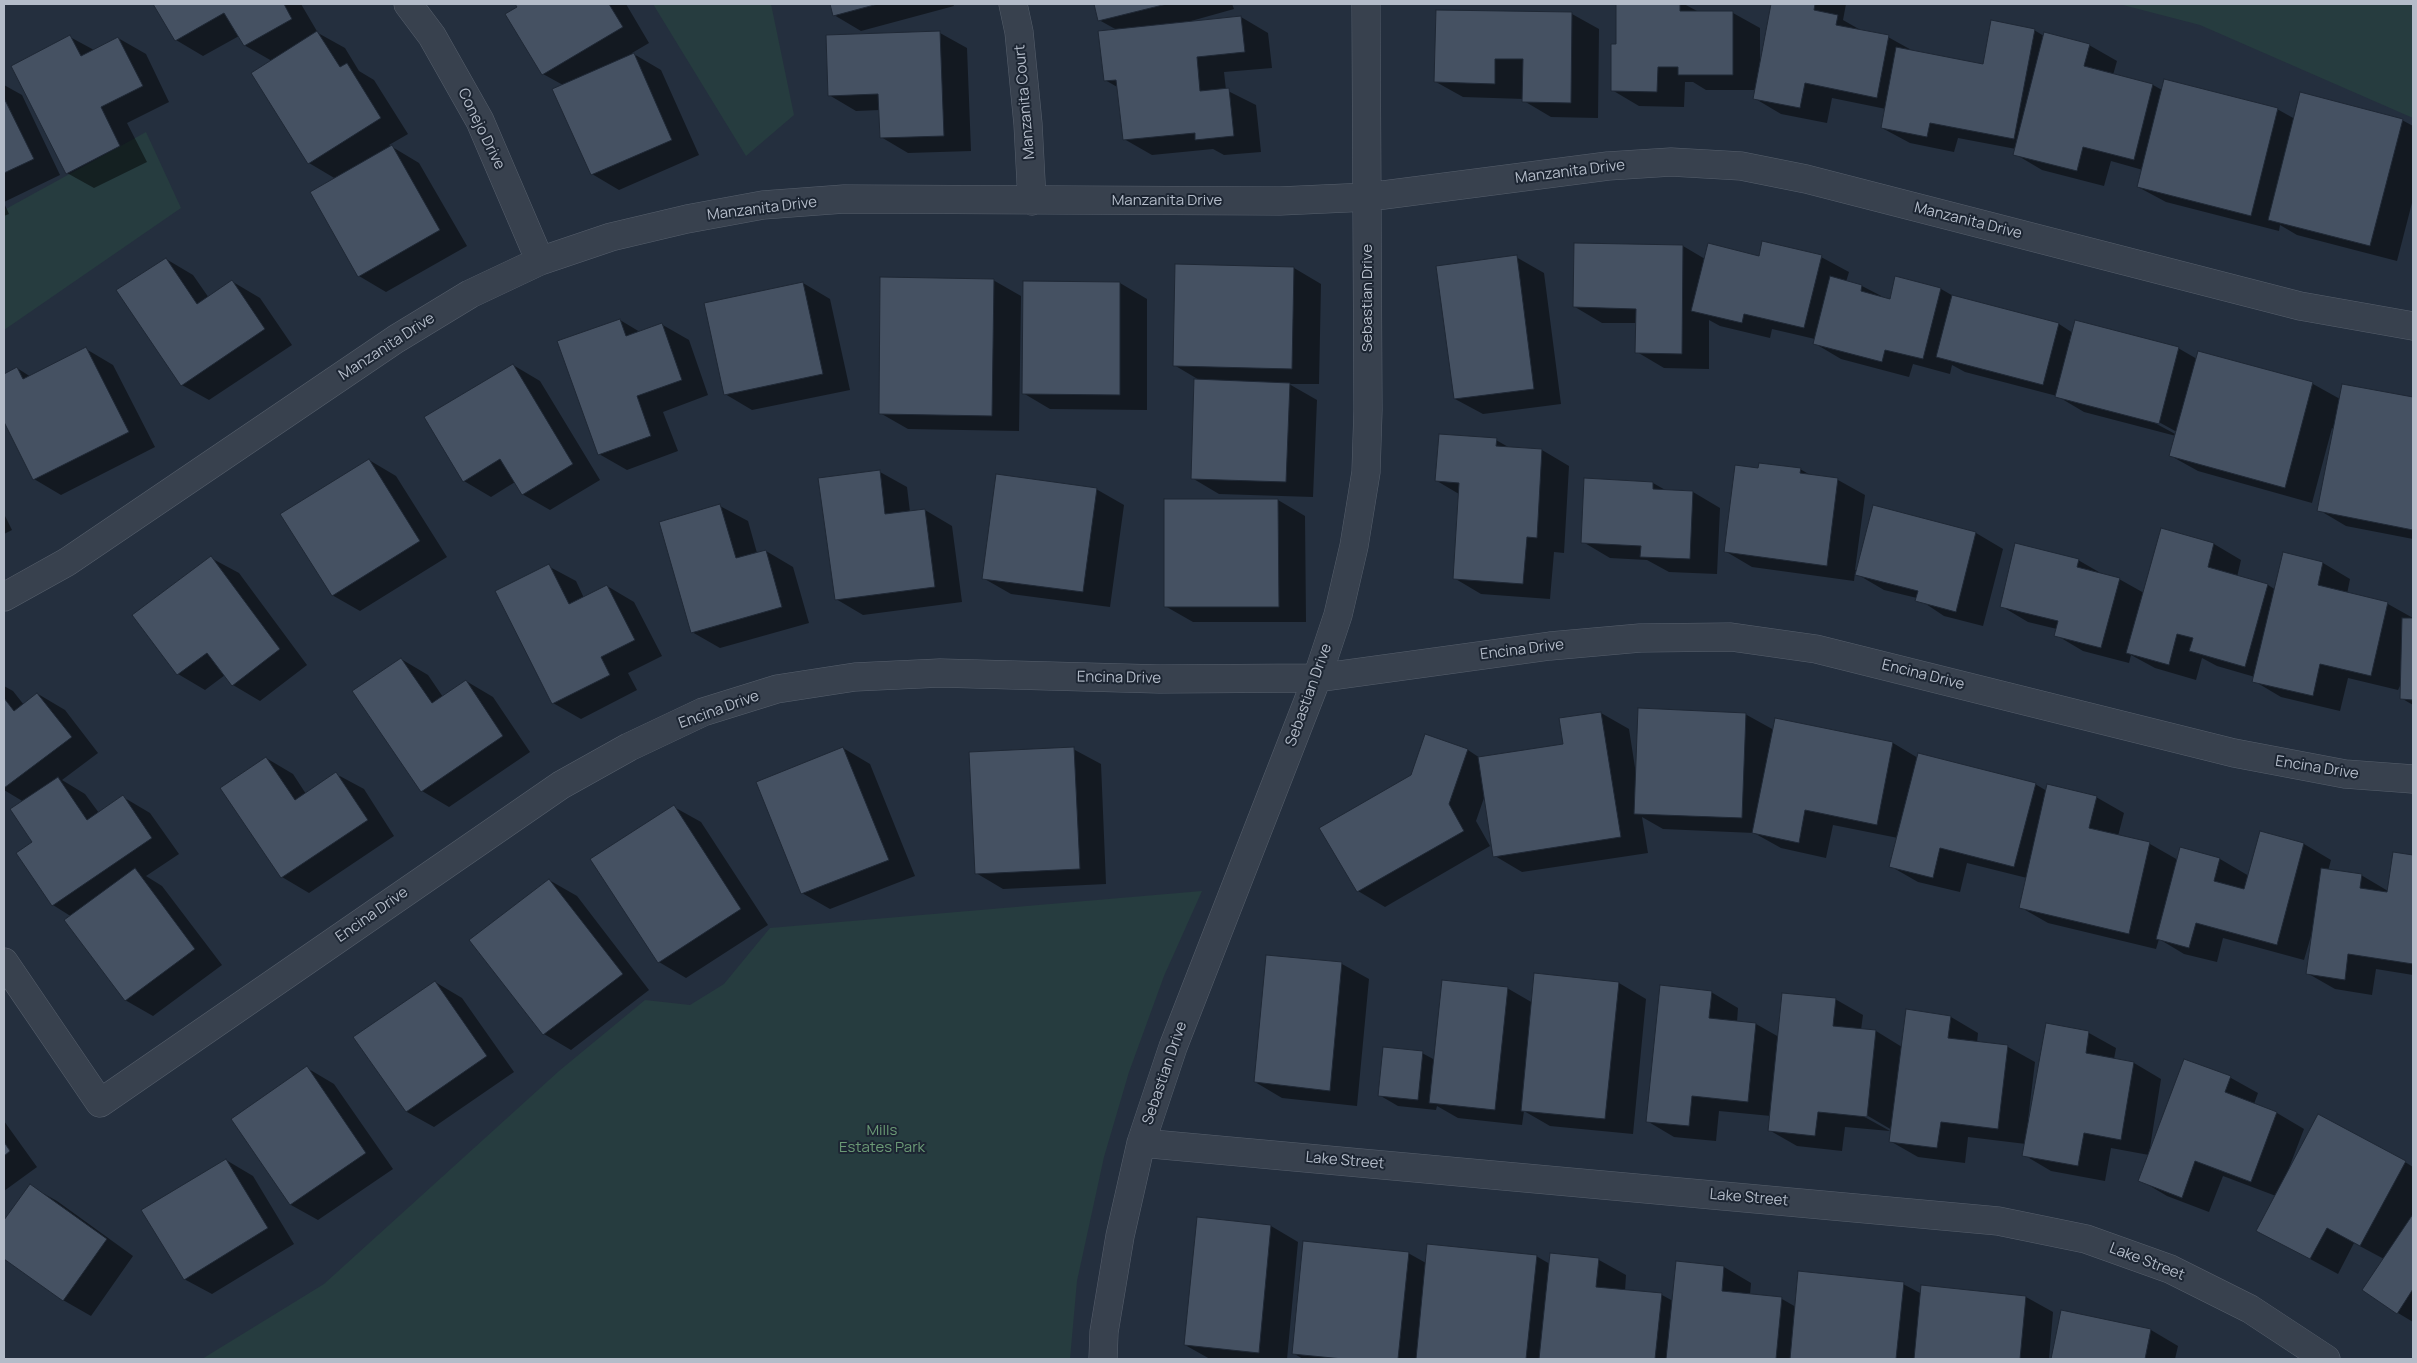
<!DOCTYPE html>
<html>
<head>
<meta charset="utf-8">
<style>
	body { margin:0 }
	#map { position:relative; width:2417px; height:1363px; overflow:hidden; background:#242f3e; font-family:Manrope,sans-serif }
	canvas { display:block }
	.frame { position:absolute; inset:0; border:5px solid #b4bcc9; pointer-events:none }
</style>
</head>
<body>
<div id="map">
<canvas width="2417" height="1363"></canvas>
<div class="frame"></div>
</div>
<script>
const ctx = document.querySelector('canvas').getContext('2d');
ctx.lineJoin = 'round';
function fill(path, color) { ctx.fillStyle = color; ctx.fill(path, 'evenodd'); }
const shape = rows => new Path2D(rows.map(r => 'M' + r).join(''));
function strokePath(path, color, width, dash) { ctx.strokeStyle = color; ctx.lineWidth = width; ctx.lineCap = dash ? 'butt' : 'round'; ctx.setLineDash(dash || []); ctx.stroke(path); }
function label(font, color, halo, rows, align = 'center') {
  ctx.font = font + ' Manrope,sans-serif'; ctx.lineWidth = 4; ctx.setLineDash([]); ctx.textBaseline = 'middle'; ctx.strokeStyle = halo; ctx.fillStyle = color; for (const [text, x, y, turn = 0] of rows) {
    ctx.save(); ctx.translate(x, y); ctx.rotate((+turn || 0) * Math.PI / 180); ctx.textAlign = isNaN(turn) ? turn : align; if (halo) ctx.strokeText(text, 0, 0); ctx.fillText(text, 0, 0); ctx.restore();
  }
}
const green = shape([
	[653,4,771,4,794,115,746,156],
	[2119,4,2413,4,2413,118,2200,25],
	[146,132,181,208,4,330,4,210],
	[1202,891,1164,976,1129,1072,1104,1157,1077,1281,1070,1359,202,1359,324,1284,559,1071,645,1000,690,1005,724,984,770,928]
]);
const shadow = shape([
	[155,4,301,4,318,33,345,48,359,71,374,80,408,134,389,145,419,163,467,246,386,292,359,276,336,179,309,163,272,61,244,45,239,36,203,56,176,40],
	[516,4,626,4,649,43,632,53,661,70,699,155,619,190,592,174,563,85,543,74],
	[831,4,953,4,954,6,861,31,834,15],
	[1095,4,1232,4,1234,9,1184,23,1241,17,1268,33,1272,68,1224,72,1226,90,1256,105,1261,152,1224,155,1213,149,1152,155,1124,139,1119,88,1105,80,1117,30,1099,20],
	[1618,4,1684,4,1699,12,1733,13,1760,28,1760,62,1772,4,1846,4,1843,20,1864,32,1888,37,1915,52,1984,65,2034,30,2044,36,2089,45,2117,61,2113,75,2153,85,2162,90,2277,109,2295,119,2402,120,2413,126,2413,199,2397,261,2297,235,2280,225,2279,231,2166,202,2138,187,2143,170,2111,161,2104,186,2042,170,2015,154,2016,149,1958,138,1954,152,1910,143,1882,128,1886,109,1832,98,1827,123,1781,114,1754,98,1756,90,1706,90,1693,82,1685,82,1684,107,1639,106,1612,90,1617,45],
	[1572,14,1599,29,1598,118,1551,117,1524,101,1524,99,1463,97,1436,82],
	[940,33,967,48,971,151,908,153,881,137,880,110,856,111,829,95],
	[70,37,94,50,118,38,146,54,169,102,127,123,147,162,94,188,67,173],
	[4,85,22,95,60,175,4,202],
	[4,203,9,214,4,216],
	[1683,246,1705,259,1821,257,1849,272,1846,282,1862,286,1891,301,1941,289,1955,297,2059,324,2073,333,2178,348,2197,359,2199,352,2313,384,2340,399,2343,385,2413,399,2413,539,2346,526,2319,510,2334,429,2332,428,2312,503,2198,471,2171,456,2176,436,2084,412,2057,396,1965,372,1952,365,1950,374,1913,364,1909,377,1841,359,1814,343,1815,339,1772,329,1770,338,1720,326,1709,320,1709,369,1664,368,1637,352,1637,323,1602,323,1575,307],
	[2155,420,2177,432,2177,435,2153,422],
	[1516,257,1544,273,1561,404,1483,414,1455,399],
	[166,259,193,275,209,298,233,282,260,298,292,345,209,400,182,385],
	[1176,265,1294,268,1321,284,1319,384,1289,384,1317,400,1313,497,1219,494,1192,478,1201,381,1174,365],
	[993,280,1021,296,1019,431,908,429,880,413],
	[803,283,830,299,850,390,752,410,725,394],
	[1120,283,1147,299,1147,410,1050,409,1023,393],
	[620,320,640,332,661,324,689,340,708,395,663,412,678,451,627,470,599,454],
	[86,349,113,365,155,447,61,495,34,479,4,419,4,375,17,368,31,377],
	[513,365,540,381,600,480,550,510,522,494,515,482,491,497,464,481],
	[1496,440,1510,448,1542,450,1569,466,1564,553,1554,552,1550,599,1481,594,1454,578,1459,494,1437,481],
	[369,460,396,476,447,557,360,611,332,595],
	[1759,469,1800,469,1812,476,1838,480,1865,495,1855,570,1976,533,2003,549,1983,626,1944,616,1917,598,1884,590,1855,573,1854,581,1752,567,1725,551],
	[880,472,907,487,910,512,925,510,952,526,962,602,863,615,836,599],
	[1653,483,1667,491,1693,492,1720,508,1717,574,1669,572,1647,560,1610,558,1583,542],
	[1096,489,1124,505,1110,607,1011,594,983,578],
	[1278,500,1305,516,1306,622,1193,622,1165,606],
	[720,506,748,521,757,553,766,551,793,567,809,623,720,648,692,632],
	[4,514,12,530,4,534],
	[2162,530,2214,544,2241,560,2237,577,2268,585,2276,590,2284,554,2323,563,2350,579,2347,594,2388,604,2413,618,2413,705,2401,698,2402,682,2398,690,2348,678,2340,711,2281,697,2254,681,2255,677,2217,666,2202,658,2196,680,2155,668,2131,655,2129,663,2083,651,2056,635,2057,629,2028,622,2001,606,2078,560,2104,575,2119,579,2144,593],
	[211,558,239,573,307,665,260,701,233,685,225,675,205,690,178,674],
	[548,566,576,581,584,598,607,586,634,602,662,656,628,673,637,690,581,719,553,703],
	[401,659,428,675,443,697,466,681,493,697,530,752,449,807,422,791],
	[4,686,13,691,24,705,38,694,65,710,98,753,62,780,85,794,99,813,123,797,150,813,179,854,146,876,162,886,222,965,153,1016,125,1000,72,917,53,905,24,802,4,790],
	[1601,713,1629,729,1636,774,1745,714,1774,730,1776,719,1893,743,1918,758,2035,784,2047,791,2096,797,2124,813,2118,836,2150,844,2178,860,2181,848,2220,859,2249,876,2261,833,2304,844,2331,860,2328,871,2361,875,2388,891,2394,853,2413,856,2413,975,2376,969,2372,995,2335,989,2307,973,2313,936,2311,936,2304,960,2223,938,2217,962,2184,954,2159,939,2156,949,2048,923,2020,907,2027,878,1967,863,1960,892,1918,882,1890,866,1898,838,1833,825,1826,858,1781,848,1754,833,1663,829,1642,817,1648,853,1522,872,1495,856,1485,795,1476,821,1490,846,1385,907,1358,891,1412,776,1426,735,1468,750,1480,758,1564,745],
	[843,748,870,764,915,876,830,909,802,893],
	[1073,749,1101,764,1106,884,1003,889,976,873],
	[266,758,293,774,306,794,336,774,364,789,394,836,309,893,282,877],
	[674,807,701,822,768,925,686,978,659,962],
	[549,880,577,896,649,990,571,1050,544,1034],
	[1267,956,1342,964,1369,979,1357,1106,1282,1098,1255,1082],
	[1536,975,1619,983,1646,999,1633,1134,1550,1126,1524,1111,1522,1125,1458,1118,1437,1106,1436,1110,1398,1106,1379,1095,1422,1053,1435,1060,1507,988,1533,1003],
	[435,982,462,998,514,1072,434,1127,407,1112,355,1037],
	[1711,992,1738,1008,1737,1022,1756,1024,1779,1037,1835,999,1863,1015,1861,1030,1876,1031,1902,1047,1951,1017,1978,1033,1977,1043,2008,1047,2035,1062,2028,1120,2030,1120,2089,1033,2116,1048,2114,1059,2134,1063,2161,1079,2149,1154,2185,1060,2231,1078,2258,1093,2254,1104,2277,1113,2304,1129,2289,1168,2405,1162,2413,1167,2413,1322,2398,1313,2384,1259,2354,1243,2338,1274,2258,1231,2276,1196,2223,1176,2209,1212,2167,1196,2140,1180,2149,1155,2111,1148,2105,1181,2051,1171,2024,1155,2026,1144,1968,1137,1965,1163,1918,1157,1890,1141,1892,1130,1863,1113,1861,1115,1890,1131,1845,1127,1842,1151,1797,1146,1769,1130,1771,1116,1719,1111,1716,1141,1674,1137,1647,1121],
	[307,1068,334,1084,393,1169,318,1220,291,1205,232,1119],
	[4,1121,37,1167,4,1191],
	[226,1160,253,1176,294,1244,212,1294,184,1279],
	[30,1186,57,1201,133,1256,91,1316,63,1300,4,1257,4,1222],
	[1271,1226,1298,1242,1287,1359,1210,1359,1185,1345],
	[1408,1253,1426,1263,1536,1256,1550,1264,1551,1255,1599,1260,1626,1275,1625,1291,1662,1295,1673,1301,1724,1267,1751,1283,1750,1295,1782,1299,1796,1307,1903,1284,1922,1294,1923,1286,2026,1297,2053,1312,2049,1359,1303,1359,1293,1353],
	[2062,1311,2151,1330,2178,1346,2175,1359,2052,1359]
]);
const building = shape([
	[153,4,284,4,292,19,244,46,224,13,175,41,153,4],
	[515,4,609,4,623,27,542,75,505,14,517,7,515,4],
	[830,4,878,4,833,16,830,4],
	[1094,4,1167,4,1098,21,1094,4],
	[1616,4,1680,4,1680,11,1733,11,1733,75,1678,75,1678,67,1658,67,1657,92,1611,91,1611,44,1616,44,1616,4],
	[1771,4,1815,4,1814,10,1838,15,1836,25,1889,35,1877,98,1805,83,1800,108,1753,99,1771,4],
	[1436,10,1572,12,1571,103,1522,102,1523,59,1495,59,1495,84,1434,82,1436,10],
	[1241,16,1245,52,1197,57,1200,91,1229,88,1234,136,1195,140,1195,133,1123,140,1116,80,1104,81,1098,31,1241,16],
	[1991,20,2035,29,2014,139,1930,123,1927,137,1881,128,1896,47,1983,64,1991,20],
	[317,31,340,67,347,63,381,118,308,164,251,73,317,31],
	[940,31,944,136,880,138,878,94,828,96,826,35,940,31],
	[2044,32,2090,44,2084,66,2153,84,2134,160,2083,147,2077,171,2013,155,2044,32],
	[70,35,81,56,118,37,143,86,101,107,120,146,66,174,11,66,70,35],
	[634,53,672,140,591,175,552,89,634,53],
	[2164,79,2278,108,2251,216,2137,187,2164,79],
	[2300,92,2403,119,2370,246,2268,220,2300,92],
	[4,98,34,159,4,173,4,98],
	[392,145,440,230,358,277,310,192,392,145],
	[1762,241,1822,255,1804,328,1744,314,1742,323,1691,311,1708,243,1759,256,1762,241],
	[1574,243,1683,245,1682,354,1635,353,1636,309,1573,307,1574,243],
	[1517,255,1534,389,1454,399,1436,266,1517,255],
	[166,258,197,304,232,280,265,329,181,386,116,290,166,258],
	[1175,264,1294,267,1292,369,1173,366,1175,264],
	[1830,276,1862,285,1861,291,1890,299,1895,276,1941,288,1923,359,1885,350,1882,362,1813,344,1830,276],
	[880,277,994,279,992,416,879,414,880,277],
	[1023,281,1120,282,1120,395,1022,394,1023,281],
	[803,282,823,374,724,395,704,303,803,282],
	[1952,295,2059,323,2043,385,1936,357,1952,295],
	[620,319,626,336,662,323,682,380,637,396,651,436,598,455,557,341,620,319],
	[2075,320,2179,347,2159,424,2055,397,2075,320],
	[86,347,129,432,33,480,4,422,4,374,17,367,23,379,86,347],
	[2198,351,2313,382,2285,488,2169,456,2198,351],
	[513,364,573,464,522,495,500,459,463,482,424,417,513,364],
	[1194,379,1290,383,1286,482,1191,479,1194,379],
	[2342,384,2413,397,2413,530,2317,511,2342,384],
	[1439,434,1497,438,1496,446,1542,449,1537,538,1527,537,1523,584,1453,579,1459,483,1435,481,1439,434],
	[369,459,420,541,332,596,280,514,369,459],
	[1759,463,1801,468,1800,473,1838,478,1827,566,1724,552,1735,465,1758,468,1759,463],
	[880,470,885,514,925,509,935,587,835,600,818,478,880,470],
	[996,474,1097,488,1083,592,982,579,996,474],
	[1584,478,1653,482,1653,489,1693,491,1690,559,1640,557,1641,546,1581,543,1584,478],
	[1164,499,1278,499,1279,607,1164,607,1164,499],
	[720,504,736,558,766,550,782,607,691,633,659,522,720,504],
	[1873,505,1976,532,1956,612,1915,601,1918,591,1855,575,1873,505],
	[2161,528,2214,543,2208,567,2268,584,2245,667,2189,651,2193,638,2177,634,2169,665,2126,653,2161,528],
	[2015,543,2079,559,2077,567,2120,578,2101,648,2054,636,2058,621,2000,607,2015,543],
	[2283,552,2323,562,2318,585,2388,602,2371,676,2320,664,2313,696,2252,682,2283,552],
	[211,556,280,649,232,686,207,653,177,675,132,615,211,556],
	[549,564,569,604,607,585,635,640,601,657,610,675,552,704,495,591,549,564],
	[2402,618,2413,618,2413,700,2400,699,2402,618],
	[401,658,432,703,466,680,503,736,421,792,352,691,401,658],
	[37,693,72,737,4,788,4,698,14,711,37,693],
	[1638,708,1746,713,1742,818,1634,814,1638,708],
	[1601,712,1621,837,1493,857,1478,757,1563,744,1559,718,1601,712],
	[1775,718,1893,742,1877,825,1805,810,1799,843,1752,833,1775,718],
	[1425,734,1468,749,1449,804,1464,831,1357,892,1319,828,1411,775,1425,734],
	[843,747,889,860,801,894,756,782,843,747],
	[1074,747,1080,869,975,874,969,752,1074,747],
	[1918,753,2036,783,2014,867,1940,848,1933,878,1889,867,1918,753],
	[266,757,295,800,336,772,368,820,281,878,220,788,266,757],
	[58,777,87,820,123,795,152,838,52,906,16,853,32,842,10,809,58,777],
	[2047,784,2097,796,2089,828,2150,842,2129,934,2019,908,2047,784],
	[674,805,741,909,658,963,590,859,674,805],
	[2260,831,2304,843,2277,945,2196,923,2189,948,2156,939,2180,847,2220,858,2214,881,2244,889,2260,831],
	[2393,852,2413,855,2413,964,2348,954,2345,980,2306,974,2321,868,2362,874,2360,888,2387,892,2393,852],
	[135,868,195,949,125,1001,64,920,135,868],
	[549,879,623,974,543,1035,469,940,549,879],
	[1266,955,1342,962,1330,1091,1254,1082,1266,955],
	[1534,973,1619,982,1605,1119,1521,1111,1534,973],
	[1442,980,1508,987,1495,1110,1429,1103,1442,980],
	[435,981,487,1056,406,1112,353,1037,435,981],
	[1660,985,1712,991,1709,1018,1756,1023,1748,1102,1692,1096,1689,1126,1646,1122,1660,985],
	[1782,993,1836,998,1833,1026,1876,1030,1867,1117,1818,1112,1815,1136,1768,1131,1782,993],
	[1906,1009,1951,1016,1948,1038,2008,1045,1998,1129,1941,1122,1937,1148,1889,1142,1906,1009],
	[2046,1023,2089,1031,2086,1053,2134,1062,2121,1140,2084,1133,2078,1166,2022,1156,2046,1023],
	[1383,1047,1423,1051,1418,1100,1378,1096,1383,1047],
	[2184,1059,2231,1076,2225,1092,2277,1112,2251,1182,2195,1161,2182,1198,2138,1181,2184,1059],
	[307,1066,366,1153,290,1205,231,1119,307,1066],
	[2318,1114,2406,1161,2360,1246,2327,1228,2310,1259,2256,1231,2318,1114],
	[4,1142,10,1151,4,1156,4,1142],
	[226,1159,268,1228,184,1280,141,1210,226,1159],
	[30,1184,107,1239,63,1301,4,1259,4,1220,30,1184],
	[2413,1214,2413,1289,2397,1314,2362,1290,2413,1214],
	[1197,1217,1271,1225,1259,1353,1184,1345,1197,1217],
	[1303,1241,1409,1252,1398,1359,1343,1359,1292,1354,1303,1241],
	[1427,1244,1537,1255,1526,1359,1416,1359,1427,1244],
	[1550,1253,1599,1258,1596,1287,1662,1293,1655,1359,1539,1359,1550,1253],
	[1676,1261,1724,1266,1722,1291,1782,1297,1776,1359,1666,1359,1676,1261],
	[1798,1271,1904,1282,1896,1359,1790,1359,1798,1271],
	[1921,1285,2026,1296,2020,1359,1914,1359,1921,1285],
	[2061,1310,2151,1329,2145,1359,2051,1359,2061,1310]
]);
const minor = shape([
	[408,4,432,36,480,121,540,261],
	[1013,4,1019,32,1028,124,1032,201],
	[4,597,67,562,396,339,470,294,540,261,611,237,687,219,763,205,844,199,1280,201,1368,197,1608,166,1671,162,1741,166,1806,179,2300,306,2413,326],
	[4,962,100,1103,561,785,629,747,703,712,777,689,855,677,940,673,1159,679,1317,678,1550,646,1640,638,1731,637,1816,649,2234,753,2345,774,2413,779],
	[1141,1143,1998,1221,2086,1239,2170,1269,2250,1309,2326,1359],
	[1103,1359,1104,1332,1120,1236,1141,1143,1173,1047,1317,678,1338,615,1354,546,1366,472,1368,410,1366,4]
]);
const streetNames = [
	["Manzanita Court",1025,102,-95],
	["Conejo Drive",481,129,64],
	["Manzanita Drive",1570,172,-7],
	["Manzanita Drive",1167,201],
	["Manzanita Drive",762,209,-7],
	["Manzanita Drive",1968,221,14],
	["Sebastian Drive",1368,298,-90],
	["Manzanita Drive",387,347,-33],
	["Encina Drive",1522,650,-7],
	["Encina Drive",1923,675,14],
	["Encina Drive",1119,678,1],
	["Sebastian Drive",1309,695,-70],
	["Encina Drive",719,710,-20],
	["Encina Drive",2317,768,9],
	["Encina Drive",372,915,-35],
	["Sebastian Drive",1165,1073,-71],
	["Lake Street",1345,1161,5],
	["Lake Street",1749,1198,5],
	["Lake Street",2147,1262,21]
];
const parkNames = [
	["Mills",882,1131],
	["Estates Park",882,1148]
];
fill(green, '#263c3f');
fill(shadow, '#0007');
fill(building, '#455162');
strokePath(building, '#1f2835', 1);
strokePath(minor, '#565f6c', 29);
strokePath(minor, '#38414e', 28);
label('15px', '#b4bcc9', '#1d2633', streetNames);
label('15px', '#6b9a76', '#1d2633', parkNames);
</script>
</body>
</html>
